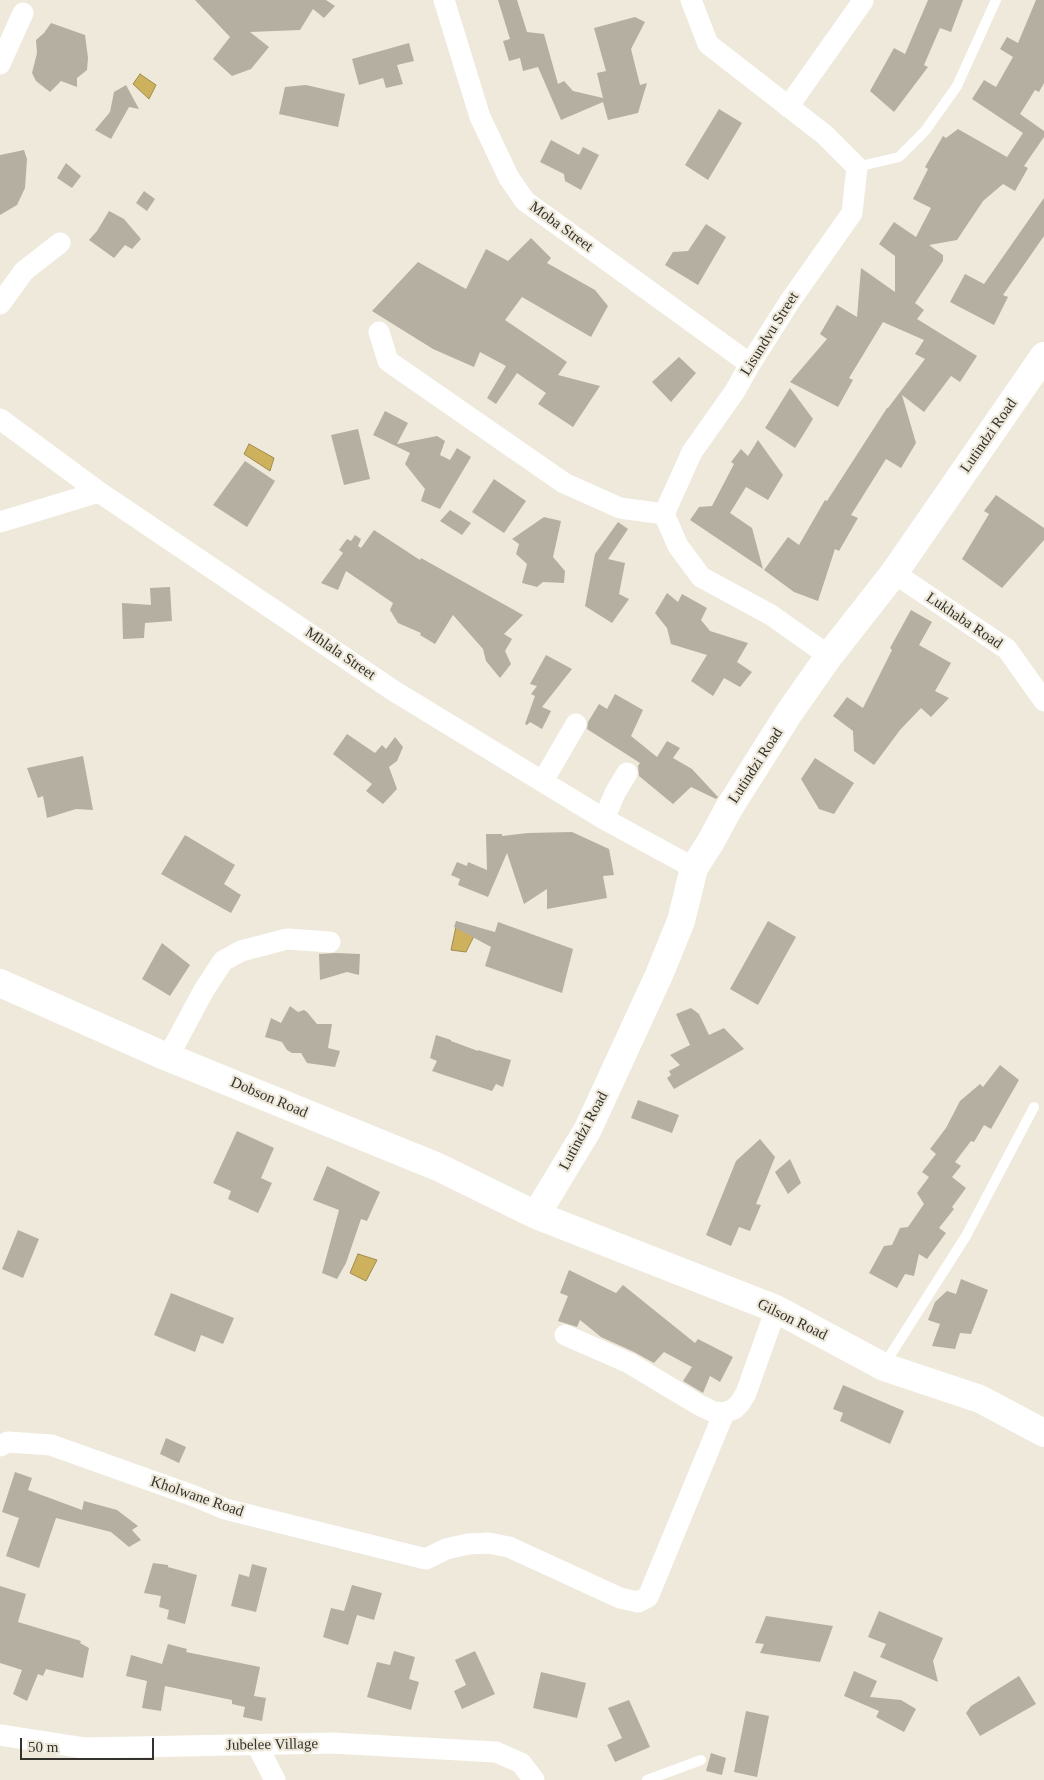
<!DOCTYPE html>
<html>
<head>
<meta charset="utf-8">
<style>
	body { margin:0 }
	#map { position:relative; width:1044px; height:1780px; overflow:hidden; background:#eee9da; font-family:"Times New Roman",serif }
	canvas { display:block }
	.scale { position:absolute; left:20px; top:1738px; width:134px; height:22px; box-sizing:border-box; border:2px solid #34322c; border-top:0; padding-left:6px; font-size:15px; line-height:18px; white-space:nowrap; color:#34322c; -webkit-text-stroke:4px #eee9da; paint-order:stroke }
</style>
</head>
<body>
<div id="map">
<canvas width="1044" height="1780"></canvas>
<div class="scale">50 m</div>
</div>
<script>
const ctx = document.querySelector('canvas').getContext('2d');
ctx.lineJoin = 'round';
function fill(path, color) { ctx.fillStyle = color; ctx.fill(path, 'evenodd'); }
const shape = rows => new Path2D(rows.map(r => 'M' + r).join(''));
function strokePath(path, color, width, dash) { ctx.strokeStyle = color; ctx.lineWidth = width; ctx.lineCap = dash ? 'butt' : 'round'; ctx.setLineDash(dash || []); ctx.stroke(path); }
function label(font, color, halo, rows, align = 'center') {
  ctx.font = font + ' "Times New Roman",serif'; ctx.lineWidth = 4.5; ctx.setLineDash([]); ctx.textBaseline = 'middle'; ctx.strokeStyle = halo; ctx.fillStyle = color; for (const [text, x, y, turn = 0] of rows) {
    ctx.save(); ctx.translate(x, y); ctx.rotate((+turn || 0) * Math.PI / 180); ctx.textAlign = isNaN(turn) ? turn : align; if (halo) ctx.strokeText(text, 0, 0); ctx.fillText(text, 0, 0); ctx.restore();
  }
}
const water = shape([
	[140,74,156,85,149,99,133,84,140,74],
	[249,444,274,458,270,471,244,454,249,444],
	[457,922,478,928,466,952,451,950,457,922],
	[358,1254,377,1260,366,1281,350,1273,358,1254]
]);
const building = shape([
	[195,0,326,0,335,6,324,18,313,9,300,30,250,32,269,47,251,69,232,76,213,59,230,37],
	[498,0,517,0,527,32,544,34,558,84,564,81,573,91,603,98,597,73,606,71,594,28,635,17,645,22,631,49,640,85,647,83,638,113,608,120,603,102,561,120,538,67,523,71,520,58,509,61,503,41,510,39],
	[928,0,963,0,951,32,940,28,924,65,928,67,894,112,870,91,894,48,905,54],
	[1036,0,1044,0,1044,83,1039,92,1035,90,1020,114,1044,131,1044,137,1024,166,1028,168,1015,191,1003,184,983,201,957,240,929,245,943,255,943,261,915,303,924,310,917,319,977,356,960,382,951,376,924,412,902,395,916,443,901,468,886,459,851,515,858,518,839,551,835,549,818,601,794,592,764,570,788,537,799,545,825,500,827,501,887,408,888,408,925,359,915,354,924,340,883,322,849,378,853,380,838,407,790,382,827,339,820,334,837,305,857,317,861,268,895,292,895,256,879,244,894,222,916,237,931,208,913,199,928,169,925,167,943,136,946,138,958,129,1007,157,1023,133,972,99,984,80,996,87,1013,57,1000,49,1007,37,1018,43],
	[51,23,85,35,88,58,87,70,77,78,77,87,61,81,50,92,36,81,32,73,37,53,36,40,44,33],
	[409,43,414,61,397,65,403,84,386,88,383,78,359,85,352,59],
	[126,85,139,109,129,107,111,139,95,130,110,112,114,92],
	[306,85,345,94,338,127,279,114,285,87],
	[719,109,742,123,708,180,685,165],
	[551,140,579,155,583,147,599,155,581,190,565,181,564,174,540,162],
	[24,150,27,159,25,188,17,205,0,215,0,155],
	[66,163,81,176,72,188,57,178],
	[144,191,155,199,147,211,136,203],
	[1044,198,1044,236,1003,295,1008,297,994,325,950,302,965,274,984,284],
	[109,211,124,219,141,239,132,249,125,245,114,258,89,240,97,231],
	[706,224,726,237,698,285,665,265,673,252,688,251],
	[531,238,551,258,547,263,595,290,608,306,591,337,522,297,505,320,567,362,558,375,600,386,573,427,538,404,546,393,517,373,496,404,487,398,506,366,480,352,474,367,433,349,372,311,418,262,466,289,486,249,508,261],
	[679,357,696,373,671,402,652,382],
	[790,388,813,419,795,448,765,428],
	[385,411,408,423,397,444,437,436,445,441,440,455,450,460,457,448,471,457,440,509,421,501,425,489,405,464,410,453,373,435],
	[358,429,370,479,344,485,331,435],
	[758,440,783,475,768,500,746,487,730,513,752,528,763,569,690,520,699,507,712,506,734,464,731,462,741,449,748,456],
	[245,461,275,481,247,527,213,505],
	[494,479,526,501,504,533,472,512],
	[996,495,1044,528,1044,540,1002,588,962,559,989,514,984,511],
	[450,510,471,523,462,535,440,521],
	[544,517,561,521,553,557,565,571,564,583,543,582,537,587,522,583,527,564,516,554,519,544,512,539],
	[618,522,628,529,608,559,625,563,619,594,629,599,612,623,585,606,595,554],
	[374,530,420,560,421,558,523,615,504,634,512,639,505,651,511,664,500,678,486,661,483,649,453,615,435,644,420,635,421,633,398,623,390,610,393,603,346,571,338,590,321,583,343,553,339,550,347,539,351,541,355,535,361,539,358,546,361,548],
	[170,587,172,621,145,623,144,638,123,639,122,603,151,605,150,588],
	[667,593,678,602,682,594,707,608,701,620,710,631,748,643,737,662,752,672,740,687,724,678,713,696,691,681,707,655,671,644,667,628,655,613],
	[911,610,932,622,919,645,951,663,935,691,949,698,931,717,921,708,900,730,874,765,854,751,853,731,833,716,847,697,863,708,892,650,890,648],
	[546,655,572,669,542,707,551,711,542,729,530,722,527,725,525,724,535,696,531,694,537,686,530,684],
	[615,694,643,710,631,736,657,757,667,741,680,748,673,758,692,769,718,797,716,799,691,787,673,804,639,776,638,766,640,763,587,729,588,722,599,704,607,709],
	[347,734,375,753,382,745,386,749,395,737,403,747,397,761,389,767,397,789,383,804,366,791,372,784,333,754],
	[83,756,93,810,76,809,47,818,43,796,38,798,27,768],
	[815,758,854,783,834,814,819,809,801,779],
	[572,832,609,849,614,875,603,876,607,898,547,909,547,889,524,904,507,853,488,897,458,885,460,879,451,875,457,862,467,866,468,862,487,870,486,834,502,834,502,836,528,833],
	[185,835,235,865,224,884,241,895,231,913,161,874],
	[456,921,495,932,498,922,573,949,562,993,485,966,491,947,454,927],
	[768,921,796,937,758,1005,730,989],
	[162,943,190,965,170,996,142,979],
	[336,953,360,954,359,975,347,972,320,980,319,954],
	[290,1006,298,1012,304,1010,307,1012,317,1024,332,1024,328,1048,340,1051,335,1067,307,1063,301,1053,292,1053,287,1050,282,1042,265,1037,271,1018,281,1023],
	[691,1008,699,1014,709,1035,724,1028,744,1049,674,1089,667,1078,671,1075,669,1071,680,1065,670,1055,690,1045,676,1014],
	[436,1035,451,1040,451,1041,478,1051,478,1050,511,1060,503,1087,496,1084,492,1091,432,1071,437,1061,430,1058],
	[1000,1065,1019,1080,991,1129,984,1125,974,1142,971,1141,955,1162,961,1166,952,1177,966,1188,952,1207,954,1209,939,1228,946,1233,927,1259,919,1254,914,1276,905,1274,897,1288,869,1273,884,1246,892,1245,900,1228,908,1227,924,1204,917,1193,929,1177,922,1172,936,1154,930,1149,946,1128,960,1101,980,1084,983,1087],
	[638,1100,679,1115,672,1133,631,1118],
	[237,1131,274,1148,261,1178,272,1183,258,1213,228,1199,231,1191,213,1183],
	[760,1139,775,1157,756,1204,761,1205,750,1231,739,1227,731,1246,706,1235,736,1161],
	[790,1159,801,1183,788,1194,775,1172],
	[327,1166,380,1192,367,1221,361,1219,346,1263,337,1279,322,1273,339,1210,313,1200],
	[18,1230,39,1239,23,1278,2,1269],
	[569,1270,616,1293,623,1285,695,1343,698,1339,733,1357,720,1382,710,1376,703,1393,683,1381,692,1367,664,1352,654,1363,634,1352,601,1337,580,1320,577,1327,558,1321,568,1296,560,1293],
	[961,1279,988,1290,971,1334,960,1333,955,1349,932,1346,940,1324,928,1320,935,1302,947,1291,956,1294],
	[171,1293,234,1318,223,1344,201,1335,195,1352,154,1335],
	[843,1385,904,1411,890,1444,840,1421,843,1413,833,1409],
	[166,1438,186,1447,179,1463,160,1454],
	[15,1472,32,1478,28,1490,82,1510,84,1501,117,1510,138,1526,132,1530,141,1540,129,1547,111,1532,56,1518,39,1568,6,1556,19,1518,2,1512],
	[153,1563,168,1565,168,1567,197,1575,185,1624,167,1619,169,1610,159,1607,161,1596,144,1593],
	[252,1564,267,1568,256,1612,231,1606,239,1574,249,1577],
	[352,1585,382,1593,374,1620,357,1615,348,1645,323,1637,331,1608,344,1611],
	[0,1586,26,1594,18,1622,81,1641,80,1643,89,1648,83,1678,46,1669,43,1676,38,1674,27,1701,13,1694,22,1670,0,1663],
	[879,1611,943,1638,933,1661,938,1682,880,1657,886,1644,868,1637],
	[766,1616,833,1626,820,1662,760,1653,764,1644,755,1643],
	[168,1644,187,1649,186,1652,260,1667,254,1696,266,1698,262,1721,243,1717,245,1707,232,1704,232,1700,165,1686,161,1711,142,1708,147,1681,126,1676,131,1655,162,1664],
	[394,1651,415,1657,409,1679,419,1682,411,1710,367,1697,377,1662,390,1665],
	[475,1651,495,1694,462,1709,454,1691,466,1685,455,1660],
	[854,1671,877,1681,870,1697,901,1700,916,1709,904,1732,876,1717,879,1711,844,1696],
	[541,1672,586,1683,577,1718,533,1708],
	[1019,1676,1036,1704,980,1736,966,1713,971,1706],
	[629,1700,650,1747,615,1762,607,1745,622,1738,608,1708],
	[746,1711,769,1716,757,1777,734,1772],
	[711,1753,726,1758,722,1775,706,1771]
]);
const lane = shape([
	[857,167,899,157,925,131,957,86,996,0],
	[884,1365,966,1236,1034,1107],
	[647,1780,701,1760]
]);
const street = shape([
	[444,0,480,117,509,178,525,201,750,364],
	[691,0,708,44,825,135,857,167,852,213,790,301,750,364,735,391,692,452,664,514,678,546,701,577,771,615,829,656],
	[0,64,23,13],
	[788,107,863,1],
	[0,304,24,271,60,243],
	[379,332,388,361,564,483,620,508,664,514],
	[0,419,99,492,394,691,604,819,694,868],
	[0,522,99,492],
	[894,573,1007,649,1044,701],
	[543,781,576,724],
	[604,819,615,793,627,773],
	[168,1057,204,990,223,961,241,951,287,939,330,942],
	[565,1335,629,1363,699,1405,714,1412,724,1413,734,1409,740,1403,746,1393,776,1309],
	[0,1446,8,1442,51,1445,194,1496,225,1509,426,1559,446,1549,468,1544,488,1543,509,1547,620,1598,638,1602,648,1597,724,1413],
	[0,1735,84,1748,332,1743,496,1752,521,1763,534,1780],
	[257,1745,275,1780]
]);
const secondary = shape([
	[0,983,160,1054,438,1167,536,1215,776,1309,884,1367,980,1399,1044,1433],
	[536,1215,588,1129,659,975,681,921,694,868,710,843,729,808,789,713,829,656,894,573,1044,356]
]);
const streetNames = [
	["Moba Street",561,227,36],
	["Lisundvu Street",770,334,-58],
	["Lutindzi Road",989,436,-55],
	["Lukhaba Road",964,621,34],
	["Mhlala Street",340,654,34],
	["Lutindzi Road",756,766,-57],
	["Dobson Road",269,1098,23],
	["Lutindzi Road",584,1131,-62],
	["Gilson Road",792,1320,26],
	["Kholwane Road",197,1497,19],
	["Jubelee Village",272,1745,-1]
];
fill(water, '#ceb15d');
strokePath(water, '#a08b4e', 1);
fill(building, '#b4afa1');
strokePath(lane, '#fff', 10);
strokePath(street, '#fff', 21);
strokePath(secondary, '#fff', 28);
label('15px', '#34322c', '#eee9da', streetNames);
</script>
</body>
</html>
